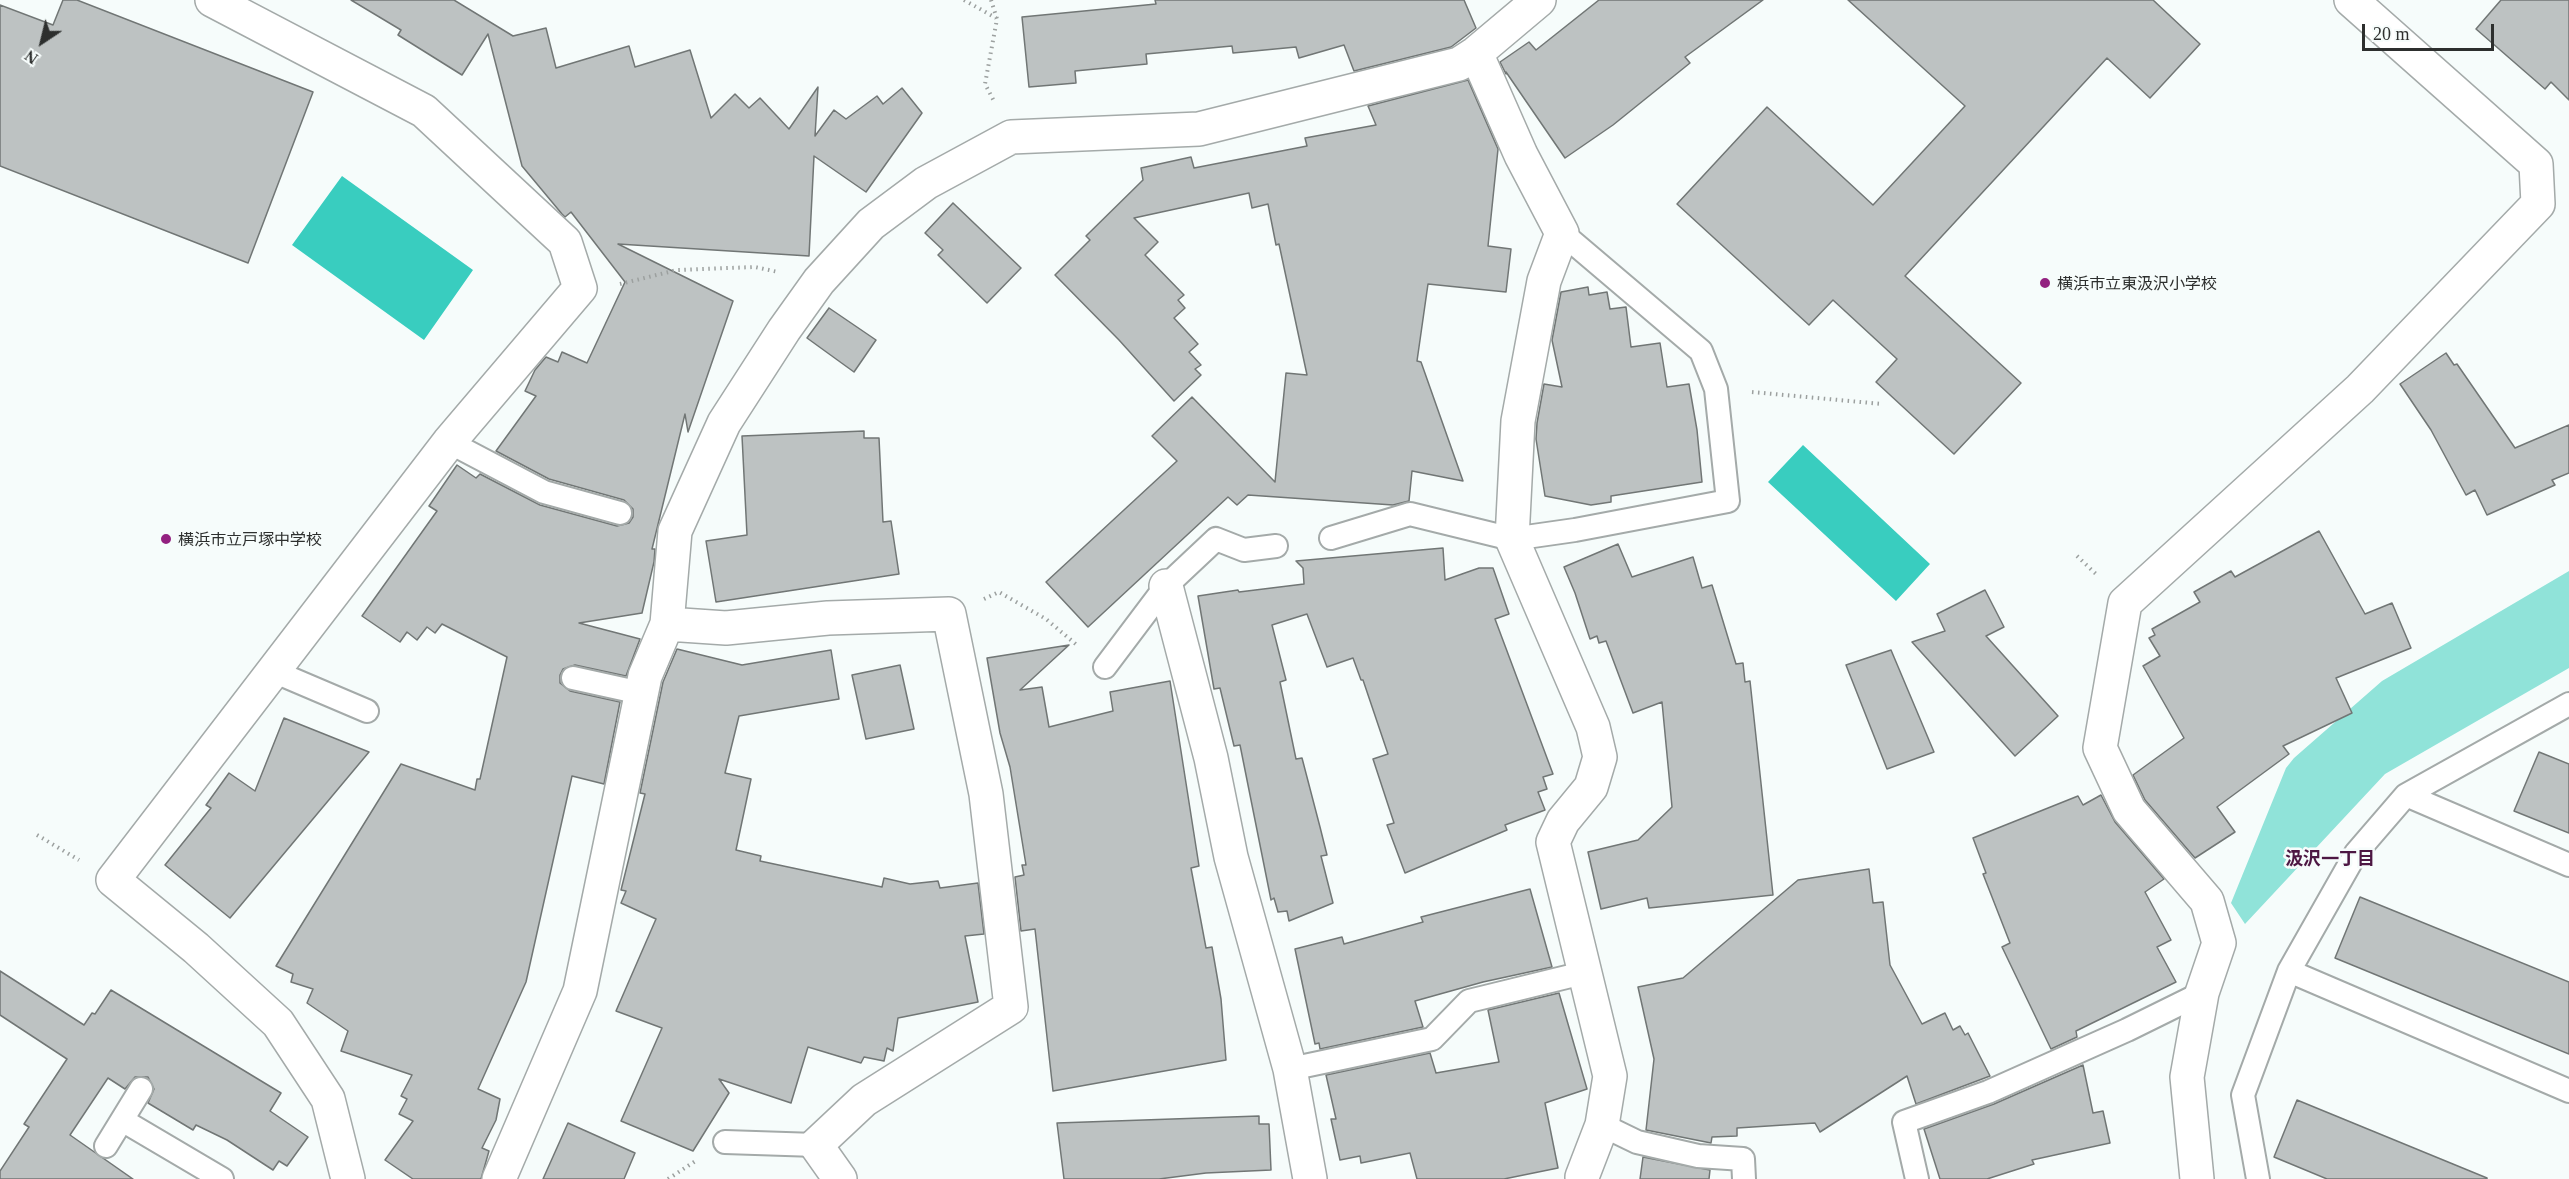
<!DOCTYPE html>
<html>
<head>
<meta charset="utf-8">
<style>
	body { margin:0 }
	#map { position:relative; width:2569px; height:1179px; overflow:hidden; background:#f6fcfb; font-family:Georgia,serif }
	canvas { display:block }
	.north { position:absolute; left:12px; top:12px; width:60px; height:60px; -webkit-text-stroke:4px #f6fcfb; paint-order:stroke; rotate:215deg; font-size:16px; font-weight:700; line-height:24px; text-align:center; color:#2d2f2e }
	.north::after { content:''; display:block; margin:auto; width:21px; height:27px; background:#2d2f2e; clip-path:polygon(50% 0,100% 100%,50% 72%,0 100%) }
	.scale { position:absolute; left:2362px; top:24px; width:132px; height:27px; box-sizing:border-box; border:3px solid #2d2f2e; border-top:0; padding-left:8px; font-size:18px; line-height:21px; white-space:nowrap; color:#2d2f2e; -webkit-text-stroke:4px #f6fcfb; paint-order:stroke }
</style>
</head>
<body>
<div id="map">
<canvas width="2569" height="1179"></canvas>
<div class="north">N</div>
<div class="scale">20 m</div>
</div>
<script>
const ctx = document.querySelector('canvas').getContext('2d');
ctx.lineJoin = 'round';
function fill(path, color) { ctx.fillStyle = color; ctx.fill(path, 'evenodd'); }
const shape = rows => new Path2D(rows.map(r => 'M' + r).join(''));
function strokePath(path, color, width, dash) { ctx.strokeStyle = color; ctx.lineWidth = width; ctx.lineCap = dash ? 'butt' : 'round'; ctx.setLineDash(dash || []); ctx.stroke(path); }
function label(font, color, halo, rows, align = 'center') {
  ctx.font = font + ' Georgia,"Noto Sans JP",serif'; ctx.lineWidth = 5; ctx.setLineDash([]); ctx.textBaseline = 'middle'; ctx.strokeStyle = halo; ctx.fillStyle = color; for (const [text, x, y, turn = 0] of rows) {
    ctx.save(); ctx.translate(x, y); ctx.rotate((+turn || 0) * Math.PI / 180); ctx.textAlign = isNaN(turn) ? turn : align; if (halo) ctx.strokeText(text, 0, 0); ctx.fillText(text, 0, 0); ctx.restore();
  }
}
const green = shape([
	[2569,571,2569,668,2385,774,2245,924,2231,903,2286,768,2294,758,2382,681]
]);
const water = shape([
	[342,176,473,270,424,340,292,245],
	[1803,445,1930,564,1896,601,1768,482]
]);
const building = shape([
	[63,0,77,0,313,92,248,263,0,166,0,5,53,25,63,0],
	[351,0,454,0,513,36,546,28,556,68,629,46,635,67,690,50,711,118,735,94,749,108,760,98,789,129,818,87,815,136,834,110,846,119,877,96,883,104,902,88,922,113,866,192,814,156,809,256,618,244,733,301,688,432,685,414,652,549,655,549,654,562,642,613,579,623,640,639,626,676,575,665,563,669,560,675,560,683,570,691,620,702,604,784,572,776,526,982,478,1089,500,1099,496,1120,482,1148,489,1151,481,1179,413,1179,385,1160,413,1121,399,1114,407,1099,401,1096,412,1075,341,1051,348,1031,307,1003,313,989,291,982,293,974,276,966,401,764,475,790,477,779,480,779,507,657,442,624,435,633,427,627,417,640,407,632,400,642,362,616,437,511,429,506,457,465,476,478,480,474,540,505,617,526,629,523,633,517,633,509,624,500,549,479,496,451,536,396,525,391,535,370,546,357,558,362,562,352,587,363,625,282,571,212,565,217,562,214,522,166,488,34,462,75,398,35,401,30,351,0],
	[1155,0,1464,0,1476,28,1451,47,1354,71,1344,45,1299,58,1296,47,1233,53,1232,46,1146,54,1147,64,1075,71,1076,83,1029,87,1022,17,1156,4,1155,0],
	[1599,0,1763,0,1685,57,1690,63,1613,125,1565,158,1506,72,1506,74,1500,62,1529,42,1536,50,1599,0],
	[1848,0,2153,0,2200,44,2150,98,2107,58,1905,276,2021,383,1954,454,1876,382,1897,359,1833,300,1809,325,1677,204,1767,107,1873,205,1965,106,1848,0],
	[2501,0,2569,0,2569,100,2551,82,2545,89,2476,29,2501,0],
	[1468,80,1498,149,1488,246,1511,249,1506,292,1428,284,1417,361,1421,362,1463,481,1412,471,1409,501,1393,505,1248,495,1237,505,1228,497,1088,627,1046,582,1177,461,1152,436,1192,397,1275,482,1286,373,1307,375,1279,244,1276,245,1268,204,1252,208,1249,193,1134,218,1158,242,1145,255,1184,295,1178,300,1185,308,1174,318,1198,344,1189,352,1201,365,1195,369,1201,375,1174,401,1119,340,1055,275,1090,240,1086,236,1143,180,1141,168,1191,157,1194,168,1307,146,1305,138,1376,125,1368,106,1468,80],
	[953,203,1021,268,987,303,938,255,943,250,925,233,953,203],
	[1588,287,1589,295,1607,292,1610,309,1626,307,1631,347,1660,343,1667,387,1689,384,1697,430,1702,482,1611,496,1611,502,1591,505,1545,496,1536,439,1537,423,1544,384,1562,387,1552,340,1561,292,1588,287],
	[829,308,876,340,854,372,807,338,829,308],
	[2446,353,2454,365,2457,364,2515,448,2569,425,2569,473,2552,480,2555,485,2487,515,2475,490,2466,495,2431,430,2400,384,2446,353],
	[864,431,864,438,879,438,883,522,891,521,899,574,716,602,706,541,747,535,742,436,864,431],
	[2319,531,2365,614,2392,603,2411,648,2336,678,2352,713,2283,746,2289,754,2217,807,2235,832,2195,858,2145,800,2133,775,2184,738,2143,666,2160,656,2149,638,2155,635,2152,629,2200,602,2194,592,2231,571,2235,577,2319,531],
	[1618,544,1632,577,1693,557,1702,588,1712,585,1736,664,1743,663,1745,682,1750,681,1773,895,1649,908,1647,898,1601,909,1588,852,1638,840,1672,807,1662,702,1633,713,1606,641,1599,643,1597,636,1590,639,1575,593,1564,567,1618,544],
	[1443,548,1445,580,1479,568,1493,568,1509,614,1495,619,1553,774,1543,777,1547,789,1538,792,1545,810,1505,825,1507,830,1405,873,1387,825,1394,823,1373,759,1388,754,1363,680,1361,680,1353,658,1327,667,1307,614,1272,625,1286,680,1280,682,1296,759,1302,758,1320,827,1327,855,1321,856,1333,903,1289,921,1287,911,1278,912,1274,898,1271,900,1240,745,1234,746,1220,688,1214,689,1198,596,1238,590,1239,592,1304,584,1303,568,1296,561,1443,548],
	[1985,590,2004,627,1986,636,2058,716,2015,756,1912,642,1945,631,1937,614,1985,590],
	[1069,645,1020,690,1042,687,1049,727,1113,711,1110,692,1170,681,1199,866,1191,868,1206,948,1212,947,1221,999,1226,1060,1053,1091,1035,929,1021,931,1015,877,1024,875,1022,865,1026,865,1010,767,1000,733,987,658,1069,645],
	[677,649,742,665,831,650,839,699,739,716,725,773,751,779,736,850,761,856,760,861,882,887,884,878,910,884,938,881,940,888,978,883,984,934,965,936,978,1002,898,1018,893,1051,887,1048,884,1061,864,1057,861,1063,808,1047,791,1103,719,1079,729,1093,693,1151,621,1121,662,1028,616,1011,656,919,621,903,626,891,621,890,645,794,640,793,663,682,677,649],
	[1891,650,1934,752,1887,769,1846,665,1891,650],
	[900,665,914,729,866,739,852,675,900,665],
	[284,718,369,752,230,918,165,865,211,808,206,805,229,773,255,791,284,718],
	[2539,752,2569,764,2569,833,2514,811,2539,752],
	[2101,795,2115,822,2164,879,2145,892,2171,940,2157,947,2176,982,2076,1031,2077,1037,2051,1049,2002,947,2010,943,1983,874,1986,873,1973,838,2078,796,2083,805,2101,795],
	[1869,869,1873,903,1883,902,1890,965,1922,1024,1945,1013,1953,1030,1960,1026,1965,1035,1968,1033,1990,1076,1916,1104,1907,1076,1820,1132,1815,1123,1737,1128,1737,1136,1712,1137,1711,1143,1646,1130,1654,1059,1638,987,1683,978,1798,880,1869,869],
	[1530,889,1552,967,1483,982,1415,1001,1423,1027,1320,1049,1319,1043,1315,1044,1295,949,1342,937,1344,944,1423,922,1421,917,1530,889],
	[2360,897,2569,982,2569,1054,2335,958,2360,897],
	[0,971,84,1025,92,1013,95,1014,111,990,281,1093,270,1111,308,1137,287,1166,279,1161,273,1170,227,1140,196,1125,193,1130,148,1103,154,1089,148,1077,135,1077,125,1089,108,1078,70,1135,133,1179,0,1179,0,1171,29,1127,24,1124,67,1059,0,1015,0,971],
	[1559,993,1587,1089,1545,1103,1558,1168,1504,1179,1417,1179,1410,1153,1361,1163,1360,1156,1340,1160,1331,1119,1336,1119,1326,1075,1430,1053,1436,1073,1499,1062,1488,1010,1559,993],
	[2083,1065,2093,1113,2103,1111,2110,1143,2032,1160,2034,1164,1987,1179,1940,1179,1924,1129,1994,1104,2083,1065],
	[2297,1100,2487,1178,2487,1179,2327,1179,2274,1157,2297,1100],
	[1259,1116,1259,1124,1269,1124,1271,1170,1206,1173,1159,1179,1064,1179,1057,1123,1259,1116],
	[568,1123,635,1153,624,1179,543,1179,568,1123],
	[1643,1157,1710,1170,1709,1179,1640,1179,1643,1157]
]);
const path = shape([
	[964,0,996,18],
	[991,0,997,19,985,84,995,103],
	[620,284,677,270,755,267,778,272],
	[1752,392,1882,404],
	[2077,556,2097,575],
	[984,599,999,592,1046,619,1078,646],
	[37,835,79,860],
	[668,1179,697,1160]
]);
const lane = shape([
	[449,442,544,492,620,513],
	[1331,538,1410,514,1512,539,1575,530,1728,501,1716,389,1701,351,1562,233],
	[1105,667,1166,586,1216,539,1244,550,1276,546],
	[273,671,367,711],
	[573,678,641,693],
	[2406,795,2569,865],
	[2289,971,2569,1091],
	[1290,1069,1432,1039,1469,1001,1583,973],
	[122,1120,222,1179],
	[1602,1125,1637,1142,1698,1156,1743,1159,1744,1179],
	[725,1142,816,1145],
	[106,1146,141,1089],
	[1917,1179,1904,1122,1988,1092,2127,1030,2202,993],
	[2258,1179,2243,1095,2289,971,2356,853,2406,795,2569,704]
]);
const street = shape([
	[212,0,424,111,565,242,580,288,449,442,113,880,196,948,278,1023,328,1099,348,1179],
	[1476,53,1521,155,1562,233,1544,281,1518,421,1512,539,1593,727,1600,757,1591,787,1563,821,1553,842,1610,1076,1602,1125,1582,1177],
	[1166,586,1211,758,1231,857,1290,1069,1310,1179],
	[667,624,726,628,828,618,949,614,986,794,1011,1007,864,1100,816,1145,840,1179],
	[499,1179,580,991,645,676,667,624,675,531,724,423,784,330,819,281,871,224,926,183,1011,137,1199,129,1459,64,1476,53,1539,0],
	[2197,1179,2187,1077,2202,993,2219,943,2207,901,2129,810,2100,748,2125,603,2360,389,2538,204,2536,164,2351,0]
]);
const markers = [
	[2045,283,6,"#932180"],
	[166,539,6,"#932180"]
];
const poiNames = [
	["横浜市立東汲沢小学校",2057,283],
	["横浜市立戸塚中学校",178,539]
];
const neighbourhoodNames = [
	["汲沢一丁目",2330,858]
];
fill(green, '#90e3d9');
fill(water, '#39cdbf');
fill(building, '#bdc2c2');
strokePath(building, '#717675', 1.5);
strokePath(lane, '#a4aaa9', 26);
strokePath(street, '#a4aaa9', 36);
strokePath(path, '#9ca09f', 4, [1.5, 4.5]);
strokePath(lane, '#fff', 22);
strokePath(street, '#fff', 33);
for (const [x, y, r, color] of markers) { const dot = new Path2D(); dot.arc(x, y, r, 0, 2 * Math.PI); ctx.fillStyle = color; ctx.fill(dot); strokePath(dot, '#f6fcfb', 2); }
label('16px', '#2d2f2e', '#f6fcfb', poiNames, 'left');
label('bold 18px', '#4d1743', '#f6fcfb', neighbourhoodNames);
</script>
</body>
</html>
